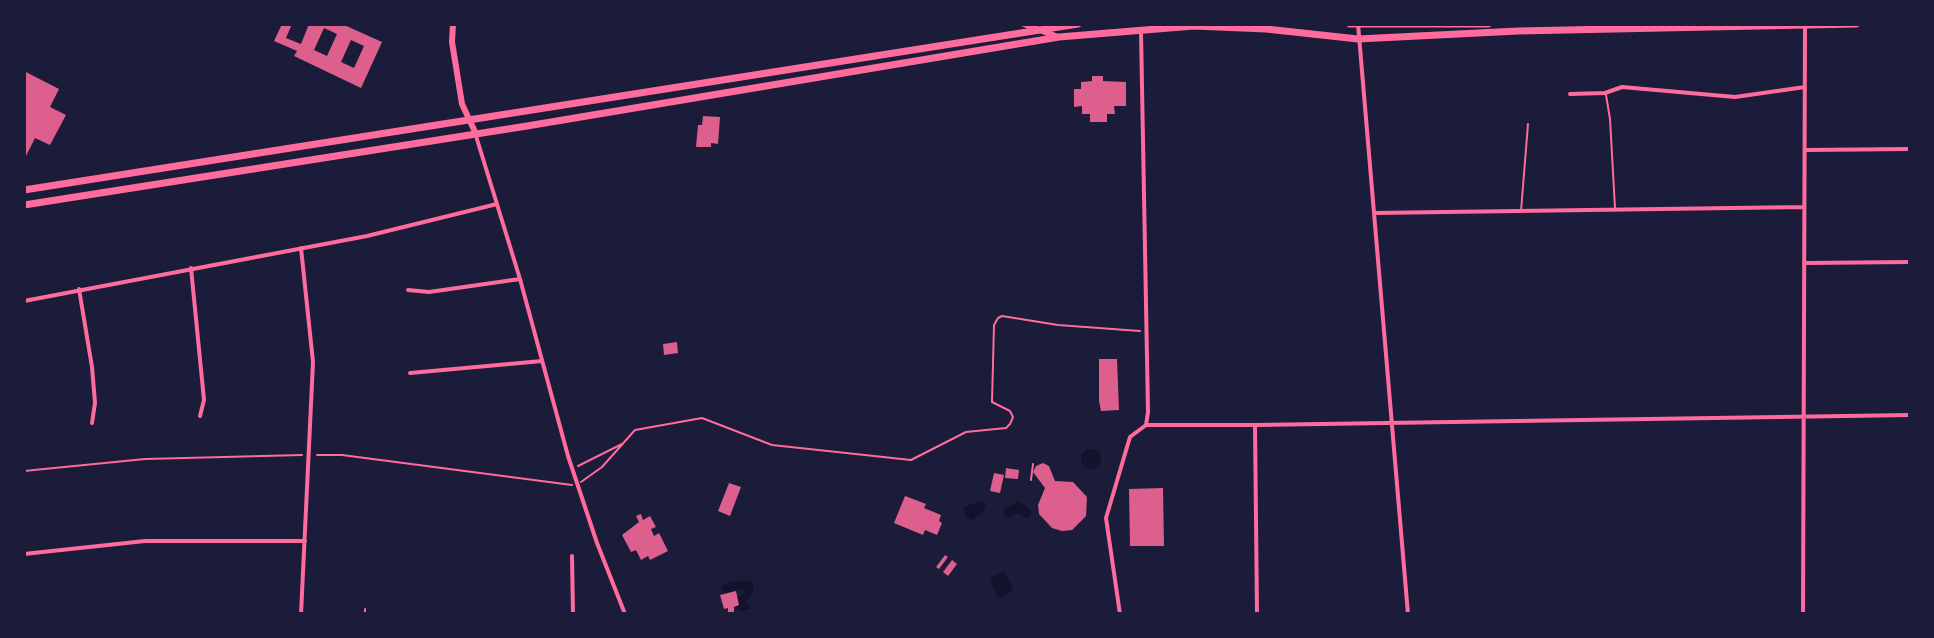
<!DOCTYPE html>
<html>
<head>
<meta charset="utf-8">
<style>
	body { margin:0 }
	#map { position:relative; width:1934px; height:638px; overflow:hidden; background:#1b1b3a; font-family:"IBM Plex Sans",sans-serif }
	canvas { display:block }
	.frame { position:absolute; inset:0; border:26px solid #1b1b3a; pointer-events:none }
</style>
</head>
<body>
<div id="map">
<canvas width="1934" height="638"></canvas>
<div class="frame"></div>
</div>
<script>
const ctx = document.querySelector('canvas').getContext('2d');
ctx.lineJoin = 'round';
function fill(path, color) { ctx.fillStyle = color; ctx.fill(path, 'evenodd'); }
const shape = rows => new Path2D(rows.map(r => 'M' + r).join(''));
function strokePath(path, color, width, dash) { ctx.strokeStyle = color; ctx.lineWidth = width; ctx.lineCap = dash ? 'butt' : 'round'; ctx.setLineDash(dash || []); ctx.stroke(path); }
const water = shape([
	'1081 459a10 10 0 1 1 20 0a10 10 0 1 1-20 0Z',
	[981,501,986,504,982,513,972,520,965,517,964,507],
	[1019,501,1029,509,1031,512,1028,519,1017,513,1006,518,1003,512,1004,509],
	[1004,572,1013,589,1005,597,997,597,990,578],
	[745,580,752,582,754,591,746,602,752,608,742,611,734,607,739,605,737,597,744,594,743,588,727,593,722,589,723,585,727,583]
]);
const building = shape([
	[282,24,292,24,286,38,301,44,309,24,342,24,382,42,361,88,294,56,297,51,274,41],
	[324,28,337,34,327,56,314,50],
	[351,40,364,46,354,68,341,62],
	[24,71,59,89,50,107,66,115,50,145,35,138,24,160],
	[1092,76,1103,76,1103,81,1126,82,1126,106,1114,106,1115,114,1107,114,1107,122,1090,122,1090,114,1082,114,1082,106,1074,107,1074,89,1081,89,1081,82,1092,81],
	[703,116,720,117,718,144,711,143,711,147,696,147,698,125,702,125],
	[677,342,678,353,664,355,663,344],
	[1099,359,1117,359,1119,410,1101,411,1099,401],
	[1043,463,1049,466,1055,481,1073,482,1087,497,1086,516,1072,530,1062,531,1052,528,1039,514,1038,505,1045,488,1033,472,1036,466],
	[1006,468,1019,470,1018,479,1005,478],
	[994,473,1004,475,1000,493,990,491],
	[729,483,741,487,730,516,718,511],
	[1163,488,1164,546,1130,546,1129,489],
	[905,496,926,504,924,508,941,515,939,521,942,523,937,535,925,530,923,535,894,523],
	[641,514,643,520,650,516,656,527,651,529,654,536,659,533,668,551,650,560,648,556,641,560,636,550,631,552,622,535,639,522,636,516],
	[945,555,948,557,939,569,936,567],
	[952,560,957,564,948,576,943,572],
	[736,591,739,605,734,607,734,613,728,613,728,608,724,609,720,595]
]);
const path = shape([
	[317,455,342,455,572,485],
	[578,466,622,444],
	[24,471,145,459,302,455],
	[1031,480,1033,464],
	[581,482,602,467,635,430,702,418,772,445,911,460,966,432,1006,428,1010,424,1013,417,1010,411,992,402,994,325,998,318,1002,316,1058,325,1140,331]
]);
const service = shape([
	[1606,95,1610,119,1615,208],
	[1521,211,1528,124],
	[365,614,365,609]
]);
const minor = shape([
	[1358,24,1408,614],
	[1570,94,1605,93,1622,87,1735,97,1805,87],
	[476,136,520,279,568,456,597,543,625,614],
	[1805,150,1910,149],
	[1374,213,1804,207],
	[301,248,313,362,301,614],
	[1804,263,1910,262],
	[191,268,204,400,200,416],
	[79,289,92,367,95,403,92,423],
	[408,290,429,292,520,279],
	[24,301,367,236,497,204],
	[410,373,542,361],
	[1146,425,1255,425,1910,415],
	[1255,425,1257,614],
	[24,554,145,541,305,541],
	[572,556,573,614],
	[1120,614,1106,518,1130,437,1146,425,1148,412,1141,32],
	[1803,614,1805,26]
]);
const secondary = shape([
	[453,24,452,42,462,104,476,134],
	[1024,24,1058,37]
]);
const primary = shape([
	[1350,24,1488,24],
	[24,190,1078,24],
	[24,205,527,126,1059,37,1194,26,1266,29,1358,39,1518,31,1856,24]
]);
fill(water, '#12122b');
fill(building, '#dd5f8e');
strokePath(path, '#ff6b9d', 2);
strokePath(service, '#ff6b9d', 2);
strokePath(minor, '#ff6b9d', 4);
strokePath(secondary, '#ff6b9d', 6);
strokePath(primary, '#ff6b9d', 7);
</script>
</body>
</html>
